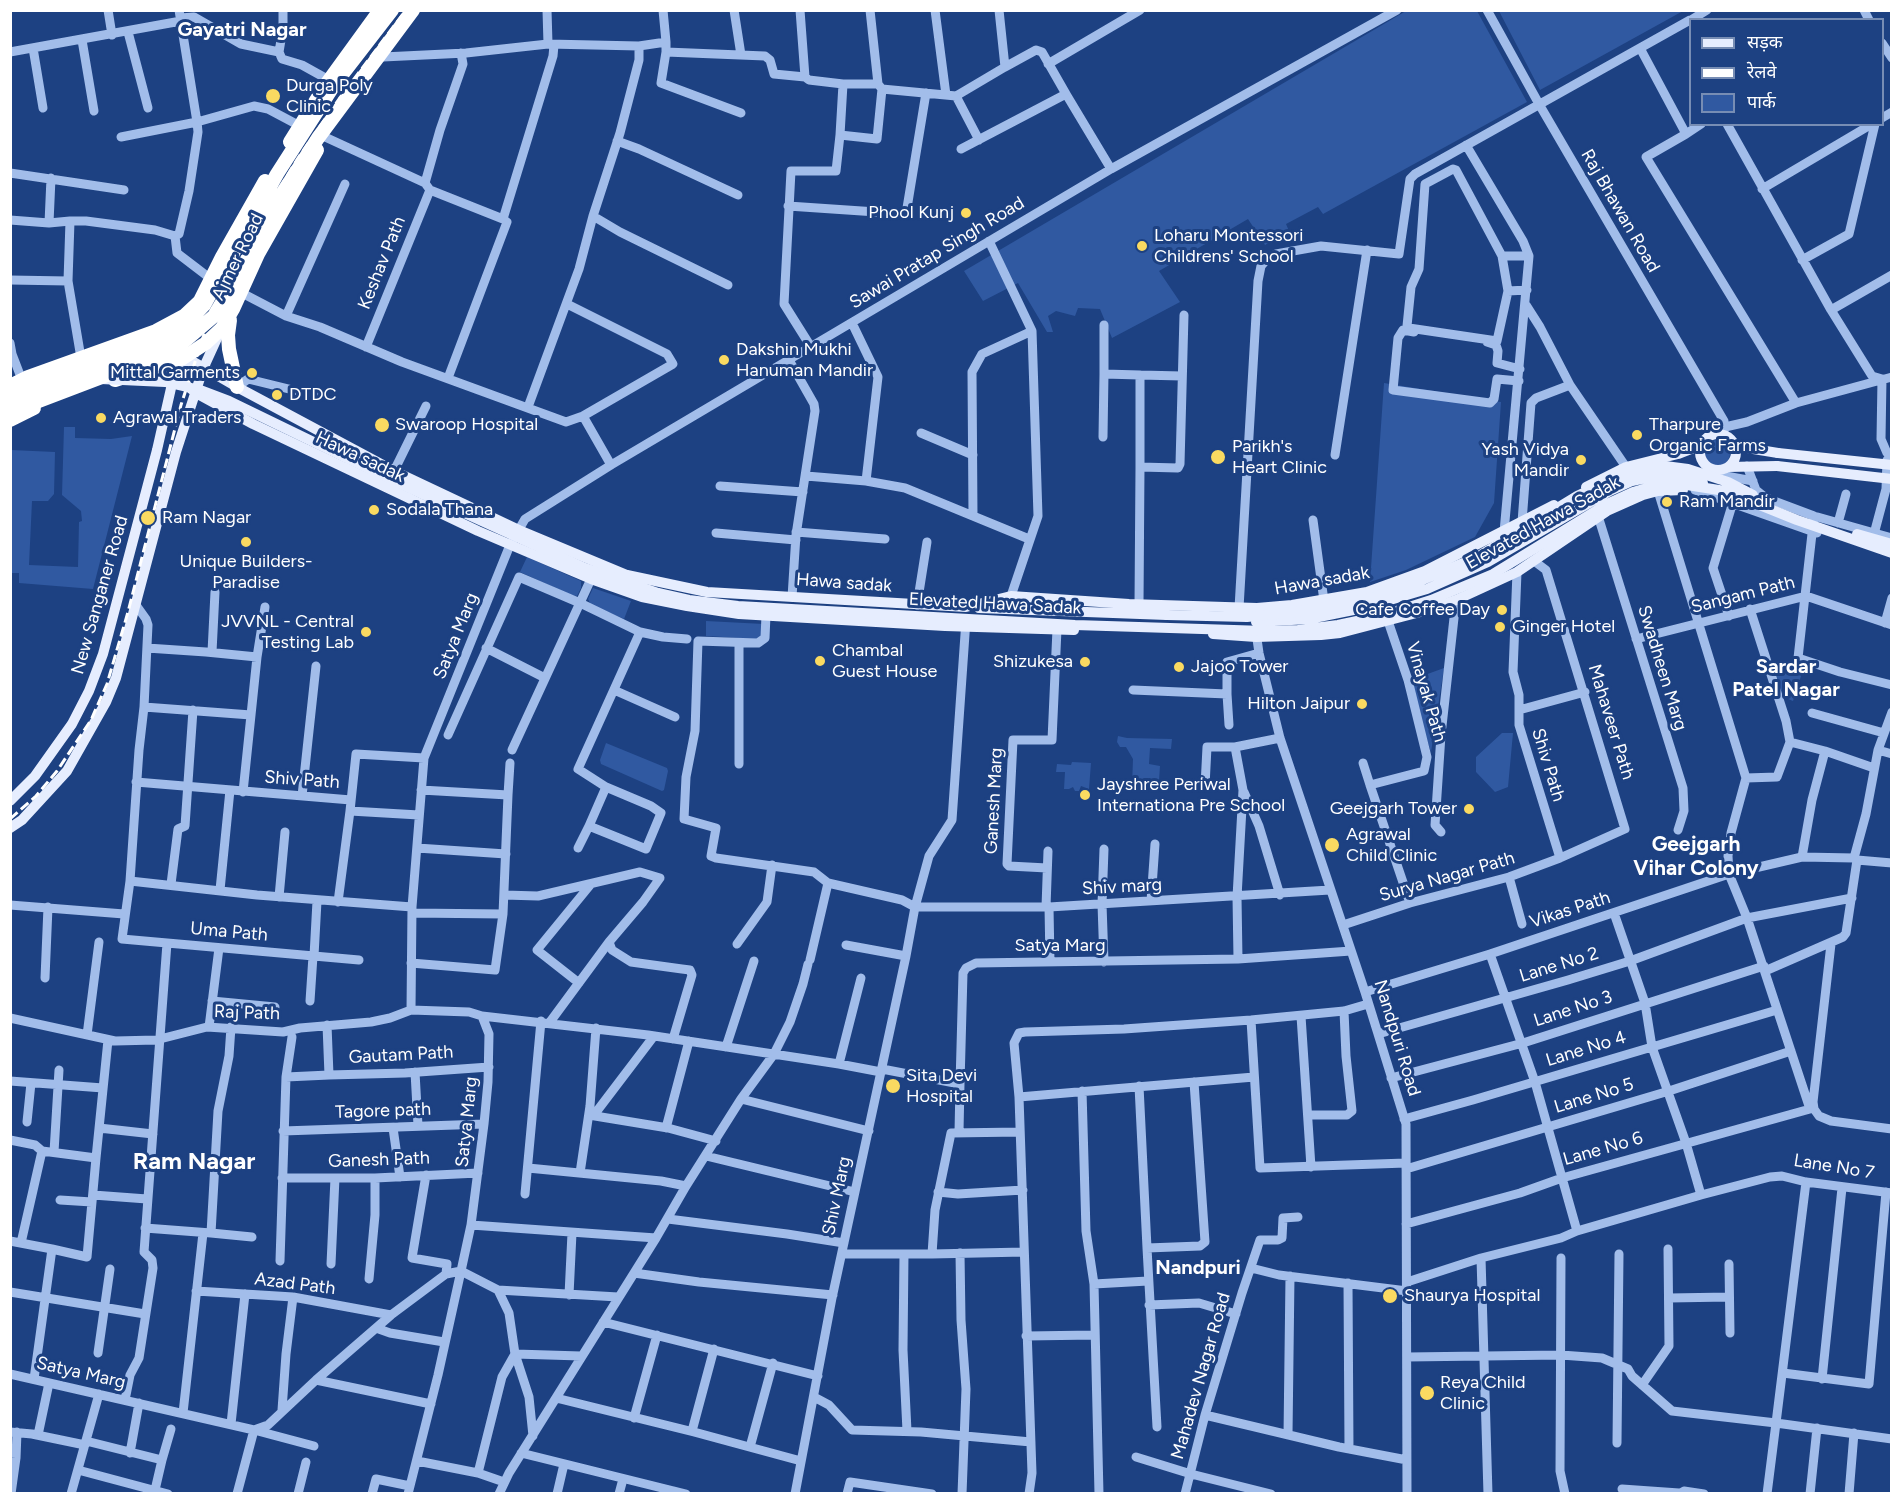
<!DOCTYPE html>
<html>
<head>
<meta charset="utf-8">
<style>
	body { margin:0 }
	#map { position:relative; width:1902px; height:1504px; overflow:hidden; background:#1d4182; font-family:Figtree,"Noto Sans Devanagari",sans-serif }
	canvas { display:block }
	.frame { position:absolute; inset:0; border:12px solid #fff; pointer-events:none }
	.legend { position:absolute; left:1689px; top:18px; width:195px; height:108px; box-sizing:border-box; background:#1d4182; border:2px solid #778db4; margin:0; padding:8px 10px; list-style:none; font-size:18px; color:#fff }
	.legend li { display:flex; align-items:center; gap:12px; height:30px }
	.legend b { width:30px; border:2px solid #778db4 }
</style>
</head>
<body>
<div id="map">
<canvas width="1902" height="1504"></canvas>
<div class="frame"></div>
<ul class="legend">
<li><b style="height:8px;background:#e6edfe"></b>सड़क</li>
<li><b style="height:8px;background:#fff"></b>रेलवे</li>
<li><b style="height:16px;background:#3059a1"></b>पार्क</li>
</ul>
</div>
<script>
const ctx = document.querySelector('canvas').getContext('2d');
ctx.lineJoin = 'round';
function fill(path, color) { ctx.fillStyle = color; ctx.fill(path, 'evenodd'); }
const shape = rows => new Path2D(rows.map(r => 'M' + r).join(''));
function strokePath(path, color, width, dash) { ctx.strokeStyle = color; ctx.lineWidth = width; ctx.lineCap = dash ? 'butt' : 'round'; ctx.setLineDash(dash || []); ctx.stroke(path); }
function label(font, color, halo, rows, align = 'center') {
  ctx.font = font + ' Figtree,sans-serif'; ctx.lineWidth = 6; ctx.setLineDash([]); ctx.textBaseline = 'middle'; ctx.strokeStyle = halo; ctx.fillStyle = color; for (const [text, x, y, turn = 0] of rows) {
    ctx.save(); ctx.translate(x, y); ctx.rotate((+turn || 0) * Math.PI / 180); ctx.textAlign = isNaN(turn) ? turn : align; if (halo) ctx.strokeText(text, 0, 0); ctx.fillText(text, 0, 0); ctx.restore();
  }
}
const green = shape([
	[1406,11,1477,11,1527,102,1323,214,1318,207,1286,224,1289,231,1265,245,1248,219,1159,271,1180,302,1112,338,1100,309,1078,308,1075,316,1056,311,1048,316,1053,332,1047,332,1018,283,983,301,964,271],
	[1499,11,1683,11,1540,90],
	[1384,383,1501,402,1494,503,1475,537,1406,570,1370,582],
	[64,427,75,427,75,438,111,439,132,436,93,589,19,583,19,573,11,573,11,450,55,452,54,494,48,501,32,501,29,565,78,567,79,522,82,521,81,511,62,495],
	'1704 453a13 13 0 1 1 26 0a13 13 0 1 1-26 0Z',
	[527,557,581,581,581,588,577,596,571,595,520,572],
	[593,588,631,601,624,619,591,605,588,599],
	[706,621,764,624,761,636,757,639,706,636],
	[1444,668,1431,752,1420,718,1411,680],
	[1789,668,1802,673,1793,701,1783,697,1775,671],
	[1502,733,1513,733,1508,787,1495,792,1476,772,1476,757],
	[1118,736,1127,738,1172,739,1171,749,1150,748,1149,764,1160,766,1159,781,1147,780,1143,784,1132,786,1133,759,1126,747,1120,747,1117,742],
	[606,743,667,768,668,771,664,790,662,791,601,764,600,760],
	[1072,762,1091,763,1089,789,1081,786,1079,791,1075,791,1073,787,1069,789,1064,789,1065,772,1056,772,1057,764,1071,765]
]);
const minor = shape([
	[108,10,112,35],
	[283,10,283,28,279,52,282,59,302,65,329,80],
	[547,10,548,44],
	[734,10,741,55],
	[870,10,878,84,882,89,956,96,1005,67],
	[935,10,946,95],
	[1487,10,1539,104,1724,421,1724,435],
	[1864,10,1869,20],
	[180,18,194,17,241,44,279,52],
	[1691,20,1707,10],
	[128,32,148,108],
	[82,40,94,111],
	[666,42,666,52,765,56,770,60,774,74,805,77,800,10],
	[1882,43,1892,58],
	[33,48,43,108],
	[1640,48,1686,134,1701,124],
	[10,52,181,21],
	[666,52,661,83,741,113],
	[383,57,466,53,548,44,639,46,666,42,663,10],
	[1048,64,1140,10],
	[805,77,809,80,843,84,878,84],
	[1066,94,1111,169],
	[956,96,979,140],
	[1882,118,1892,112],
	[1727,124,1831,310,1872,376,1882,379,1881,439,1887,453,1892,453],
	[1686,134,1646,157,1796,403],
	[840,135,843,84],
	[121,137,197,122,179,10],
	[325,137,425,183,440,130,463,64,461,53],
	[617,141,639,149,738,195],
	[1466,145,1523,241,1529,256,1504,532],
	[961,149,1066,94,1042,52,1036,50,1005,67,999,10],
	[10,173,124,190],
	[425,183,430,190,503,219,553,56,554,45],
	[1762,189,1872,124],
	[788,206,906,214,926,93],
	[593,216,620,232,728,285],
	[10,220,49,223,70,221,68,281,10,280],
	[70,221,86,221,155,230,175,236,179,234,189,191,198,132,197,122,254,106,268,109,300,126],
	[49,223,51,178],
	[175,236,177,253,211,279],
	[1502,256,1508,291],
	[1802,260,1849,234,1875,124],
	[68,281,81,358],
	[1527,290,1508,291,1497,341,1409,328,1407,326,1411,287,1419,269,1425,184,1453,169,1456,170,1502,256,1529,256],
	[240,292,286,316,320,327,402,362,566,422,583,416,611,465],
	[567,304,667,354,673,364,583,416],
	[1526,305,1540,327,1570,385,1626,467],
	[1831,310,1892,275],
	[286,316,345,184],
	[852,323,878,377,866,481,905,488,973,516,972,372,982,354,1032,331,989,241],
	[1104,325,1104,374,1140,375,1140,467,1178,468,1180,464,1184,315],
	[1414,332,1403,330,1398,338,1393,390,1490,403,1494,399,1497,379,1519,381],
	[1487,342,1496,345,1498,351,1497,363,1520,369],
	[10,343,12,354,22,380],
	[366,347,430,190],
	[811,347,784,304,791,171,836,171,840,135,877,139,882,89],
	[789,360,814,404,815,411,796,535,792,597],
	[1140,375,1182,376],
	[448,378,507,222,503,219],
	[237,387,248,379,297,391,314,393],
	[528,407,579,269,593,216,620,133,639,60,639,46],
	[1725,427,1747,422,1796,403,1892,377],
	[921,433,973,455],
	[1103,437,1104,374],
	[1335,455,1367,250],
	[1747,466,1756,490,1766,498,1814,516,1892,538],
	[394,471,426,406],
	[1715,474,1753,481],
	[806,476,866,481],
	[720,486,803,492],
	[1695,490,1817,533],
	[973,516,1029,539],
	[1598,516,1683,788,1684,811,1678,830],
	[1814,516,1798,658,1840,672,1892,685],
	[1313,520,1324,601],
	[1522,522,1531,403,1536,398,1570,385],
	[1838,523,1846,494],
	[796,532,885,539],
	[716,533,796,540],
	[1874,534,1886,489,1887,460],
	[1517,572,1513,672,1519,695,1519,710],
	[1011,596,1038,516,1032,331],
	[1139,604,1140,467],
	[136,605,146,619,148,625,144,707,139,750,130,881,122,939,359,960],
	[917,605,927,542],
	[1239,608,1258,281,1261,266,1267,259,1276,254,1321,246,1399,254,1410,179,1415,174,1690,20],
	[766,615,765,638,758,643,698,641,695,731,686,777,684,819,716,828,711,856,716,858,814,872,828,883],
	[1729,616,1713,568,1733,502,1738,500],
	[1388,621,1408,680,1427,757,1424,771,1370,785,1410,903],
	[1885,623,1892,598],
	[640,632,663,637,687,639],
	[1256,632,1259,653,1280,738,1365,992,1406,1124,1407,1494],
	[1636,639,1806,596,1892,625],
	[739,643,739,764],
	[486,648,545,678],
	[212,652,215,592],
	[257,657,265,607],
	[614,690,675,717],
	[1133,690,1227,694,1227,662,1259,653],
	[1227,694,1229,725],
	[144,707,251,715,257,657,206,652,147,648],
	[1892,712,1878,750,1892,754],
	[1812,713,1884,733],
	[448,735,519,577,580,603,640,632,578,769,606,787,651,806,661,813,646,849,589,826,606,787],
	[1790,742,1825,751,1874,768],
	[512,750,591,579],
	[1363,763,1370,785],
	[1746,778,1777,777,1790,742,1786,721,1750,609],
	[136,782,351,800],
	[1205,786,1207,747,1235,747],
	[243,792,251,715],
	[1244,792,1259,826,1280,895],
	[508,795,510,763],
	[302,796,316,666],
	[419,815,350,811,356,754,424,758],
	[1441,832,1435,825,1441,735,1456,600],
	[417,848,506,854],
	[578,848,589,826],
	[1802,857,1812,800,1825,751],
	[1560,858,1519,725,1519,710,1585,692],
	[1854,858,1866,814,1878,750],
	[1047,868,1009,866,1007,864,1013,740,1052,740,1057,629],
	[1509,877,1522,924],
	[130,881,257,895,412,907],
	[171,884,178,829,185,826,193,710],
	[220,890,230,790],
	[504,895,538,896,640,872,660,878,643,902,609,942,550,1022],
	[279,897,285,832],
	[1151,901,1155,844],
	[338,902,350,811],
	[10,905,124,914],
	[1046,907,1048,851],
	[1049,907,1050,962],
	[412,913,503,914],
	[1614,913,1645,1003,1652,1047,1686,1143,1701,1195],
	[1343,925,1410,903,1509,877,1560,858,1625,829,1546,570,1534,561],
	[609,942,612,950,631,962,682,969,690,970,692,975,673,1039],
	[737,944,767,902,772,865],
	[1831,944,1813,1102,1814,1109,1819,1116,1831,1121,1892,1129],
	[846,945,906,956],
	[1490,954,1535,1082,1577,1231],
	[314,956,317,901],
	[1238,959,1237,897,1243,790,1235,747,1280,738],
	[810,960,828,883,902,900,915,907,1049,907,1330,890],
	[1104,962,1102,904,1104,849],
	[411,963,495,970,503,914,508,795,421,790],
	[1765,971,1843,937,1846,933,1857,860],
	[45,978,48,907],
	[579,983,537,950,591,884],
	[1365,992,1490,954,1729,874,1802,857,1854,858,1857,860,1892,863],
	[212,1001,275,1007],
	[310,1001,313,956],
	[482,1016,648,1035,839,1064,881,1072],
	[1301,1016,1311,1167],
	[10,1018,115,1041,156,1040,207,1027,283,1032,300,1028,371,1022,390,1018,411,1010],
	[1251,1020,1260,1168,1406,1163],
	[327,1025,329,1075,405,1073,489,1067],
	[209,1027,219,948],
	[1378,1034,1568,980,1630,961,1747,918,1729,874,1728,856,1731,833,1746,778,1658,491],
	[87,1035,99,942],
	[726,1047,754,961],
	[839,1064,861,978],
	[882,1069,960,1084,963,973,966,968,976,963,1238,959,1351,951],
	[415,1072,418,1126],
	[286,1077,292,1037],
	[1254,1077,1019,1097,1014,1043,1019,1033,1025,1032,1124,1029,1251,1020,1344,1011,1368,1004],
	[1391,1078,1523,1043,1764,966],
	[10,1081,103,1088],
	[1139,1086,1147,1248],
	[1082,1091,1086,1231,1094,1284,1099,1494],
	[1019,1097,1032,1473,1029,1494],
	[741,1099,869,1131],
	[589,1115,668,1128,716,1141],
	[589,1115,597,1111,654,1036],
	[1309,1115,1347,1115,1352,1111,1346,1056,1344,1011],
	[1404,1119,1473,1100,1777,1010],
	[27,1122,31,1083],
	[99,1128,153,1134],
	[393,1128,400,1177],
	[666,1128,689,1041],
	[283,1131,484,1124],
	[959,1132,960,1084],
	[1020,1132,951,1133,935,1210,932,1254,1024,1252],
	[10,1140,35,1145,42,1151],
	[54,1152,59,1070],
	[706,1156,855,1192],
	[528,1168,661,1181,686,1186],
	[1406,1169,1669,1091,1791,1051],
	[580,1173,590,1106,596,1028],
	[426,1175,412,1258,447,1264,446,1274],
	[282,1178,375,1178,478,1173],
	[938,1192,958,1194,1023,1190],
	[525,1194,541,1021],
	[93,1195,147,1199],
	[60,1200,92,1202],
	[668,1219,787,1234,844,1243],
	[1406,1224,1520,1193,1562,1178,1810,1109,1747,918,1852,898],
	[471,1225,656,1238],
	[145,1228,211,1233,218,1111,229,1056,231,1027],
	[211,1233,252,1237],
	[10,1241,52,1249,34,1379],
	[21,1243,42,1151,96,1158,108,1040],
	[52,1249,87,1257,96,1158],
	[960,1253,961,1320,966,1389,962,1494],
	[842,1254,932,1254],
	[904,1254,903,1350,907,1431],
	[1481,1258,1488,1494],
	[1561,1258,1560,1471,1565,1494],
	[280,1261,286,1077,329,1075],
	[331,1264,335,1178],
	[1729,1264,1730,1333],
	[1251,1268,1279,1275,1407,1291],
	[634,1273,699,1282,833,1295],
	[369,1279,375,1215,375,1178],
	[1407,1282,1481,1258,1561,1238,1577,1231,1701,1195,1770,1177,1782,1176,1806,1182,1892,1193],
	[1348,1283,1349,1449],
	[1094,1284,1148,1281],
	[498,1290,618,1297],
	[196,1291,293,1297,391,1315],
	[10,1292,145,1314],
	[569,1295,572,1233],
	[1669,1298,1729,1297],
	[1149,1305,1199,1303,1236,1314],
	[603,1322,818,1376],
	[376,1328,390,1333,444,1342],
	[1026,1336,1095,1335],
	[98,1353,110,1269],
	[1407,1357,1561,1355,1602,1358,1628,1369,1632,1376,1672,1411,1776,1423,1806,1182],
	[1783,1373,1869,1384,1886,1192],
	[10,1374,254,1430,268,1425,316,1380,391,1315,446,1274,461,1271,471,1225,484,1124,488,1082,489,1034,482,1016,469,1012,411,1010,412,907,424,758,510,545,525,519,611,465,1111,169,1397,10],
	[1822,1379,1842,1188],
	[316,1380,431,1404],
	[1642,1385,1669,1346,1668,1249],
	[814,1397,829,1405,852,1430,921,1432,1031,1442],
	[556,1398,694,1432,801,1461],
	[125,1400,130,1375,139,1358,153,1268,152,1260,144,1252,167,943],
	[282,1410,286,1354,293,1297],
	[183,1413,203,1233],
	[1205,1415,1339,1447,1407,1460],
	[634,1418,657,1335],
	[231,1424,245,1294],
	[1157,1427,1147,1248,1200,1246,1205,1242,1194,1082],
	[692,1431,714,1349],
	[10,1432,32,1434,85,1445],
	[38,1435,49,1383],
	[1288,1435,1290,1276],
	[86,1441,162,1460,171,1429],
	[1617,1443,1619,1254],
	[750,1447,773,1363],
	[130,1453,139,1403],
	[521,1453,686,1494],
	[1136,1457,1191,1474,1271,1494],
	[417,1461,478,1473,502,1377,515,1354,581,1356],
	[78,1470,168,1494],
	[478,1473,504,1482],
	[1622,1489,1679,1493],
	[155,1490,162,1460],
	[11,1494,16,1458,17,1432],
	[71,1494,99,1394],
	[237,1494,254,1430,314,1446],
	[298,1494,306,1462],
	[372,1494,376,1479,410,1486],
	[408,1494,438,1375,461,1271,498,1290,509,1313,515,1354,529,1397,533,1436],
	[499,1494,509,1473,656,1238,686,1186,741,1099,774,1054,790,1022,803,984,808,964],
	[557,1494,564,1464],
	[619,1494,623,1479],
	[795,1494,832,1298,906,956,915,907,929,856,952,820,966,620],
	[847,1494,850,1482,932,1494],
	[1185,1494,1205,1415,1242,1293,1260,1240,1278,1240,1282,1238,1283,1218,1298,1217],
	[1679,1494,1684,1491,1704,1494],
	[1767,1494,1776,1423,1892,1439],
	[1810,1494,1817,1428],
	[1849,1494,1854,1433]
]);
const major = shape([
	[180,354,237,387,394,471,519,530,627,575,707,592,966,607,1011,596,1129,604,1257,608,1292,605,1367,592,1425,571,1554,505],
	[161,359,174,375,196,393,253,424,478,531,591,579,642,597,687,606,739,614,945,626,1074,630],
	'1700 452a18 18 0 1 1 36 0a18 18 0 1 1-36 0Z',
	[1735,446,1778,453],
	[1728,467,1777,466],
	[1586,487,1626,467,1678,454,1701,445],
	[979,608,1167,615],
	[1256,622,1309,619],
	[1213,634,1256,637,1321,635,1340,633,1428,610,1456,600,1517,572,1607,511,1643,495,1658,491,1683,490],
	[10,801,35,776,72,724,89,691,103,654,157,450,174,375,189,361],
	[10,828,22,820,67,771,106,702,116,678,176,452,203,369,219,334]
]);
const highway = shape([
	[290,142,327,83,380,10],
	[230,320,228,335,229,349,237,387],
	[115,380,183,358,206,343,222,328,233,309,258,254,317,150],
	[10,386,28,377,156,331,184,316,200,301,222,257,265,181],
	[10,420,34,408]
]);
const rail = shape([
	[10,819,36,796,57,771,91,720,107,684,128,612,181,405,209,319,273,199,298,158,339,99,406,10]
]);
const majorBridge = shape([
	[101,379,165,382,200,390,229,401,396,482,585,568,658,593,689,600,738,606,1075,625,1265,631,1298,630,1338,625,1381,616,1431,600,1493,574,1607,504,1633,492,1657,485,1687,485,1725,491,1797,520,1892,553],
	[1778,453,1892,465],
	[1777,466,1892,479],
	[1857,534,1892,544],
	[1167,615,1247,617,1296,612,1371,598,1406,587,1477,557,1577,496,1630,471,1665,466,1688,469,1728,482,1753,495],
	[1309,619,1363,608,1427,589,1488,562,1610,491,1632,481,1655,476,1684,476,1703,483]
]);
const highwayBridge = shape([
	[10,400,28,391,171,336,189,321,204,305,277,174,334,85,392,10],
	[10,412,157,356,180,345,214,316,250,255,276,203,318,138,413,10]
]);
const markers = [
	[273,96,8,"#fada61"],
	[966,213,6,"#fada61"],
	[1142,246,6,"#fada61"],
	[724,360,6,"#fada61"],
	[252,373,6,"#fada61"],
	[277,395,6,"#fada61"],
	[101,418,6,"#fada61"],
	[382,425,8,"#fada61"],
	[1637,435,6,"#fada61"],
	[1218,457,8,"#fada61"],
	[1581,460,6,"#fada61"],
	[1667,502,6,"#fada61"],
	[374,510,6,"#fada61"],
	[148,518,8,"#fada61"],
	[246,542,6,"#fada61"],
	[1502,610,6,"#fada61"],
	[1500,627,6,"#fada61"],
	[366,632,6,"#fada61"],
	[820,661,6,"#fada61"],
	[1085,662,6,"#fada61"],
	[1179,667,6,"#fada61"],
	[1362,704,6,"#fada61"],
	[1085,795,6,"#fada61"],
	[1469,809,6,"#fada61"],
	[1332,845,8,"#fada61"],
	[893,1086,8,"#fada61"],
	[1390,1296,8,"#fada61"],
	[1427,1393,8,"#fada61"]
];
const poiNames = [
	["Durga Poly",286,86],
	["Clinic",286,107],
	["Phool Kunj",954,213,"right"],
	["Loharu Montessori",1154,236],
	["Childrens' School",1154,257],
	["Dakshin Mukhi",736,350],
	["Hanuman Mandir",736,371],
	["Mittal Garments",240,373,"right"],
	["DTDC",289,395],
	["Agrawal Traders",113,418],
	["Swaroop Hospital",395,425],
	["Tharpure",1649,425],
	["Organic Farms",1649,446],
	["Parikh's",1232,447],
	["Heart Clinic",1232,468],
	["Yash Vidya",1569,450,"right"],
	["Mandir",1569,471,"right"],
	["Ram Mandir",1679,502],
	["Sodala Thana",386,510],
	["Ram Nagar",162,518],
	["Unique Builders-",246,562,"center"],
	["Paradise",246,583,"center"],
	["Cafe Coffee Day",1490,610,"right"],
	["JVVNL - Central",354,622,"right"],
	["Testing Lab",354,643,"right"],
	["Ginger Hotel",1512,627],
	["Chambal",832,651],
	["Guest House",832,672],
	["Shizukesa",1073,662,"right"],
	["Jajoo Tower",1191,667],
	["Hilton Jaipur",1350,704,"right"],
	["Jayshree Periwal",1097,785],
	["Internationa Pre School",1097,806],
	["Geejgarh Tower",1457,809,"right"],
	["Agrawal",1346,835],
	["Child Clinic",1346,856],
	["Sita Devi",906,1076],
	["Hospital",906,1097],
	["Shaurya Hospital",1404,1296],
	["Reya Child",1440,1383],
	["Clinic",1440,1404]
];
const streetNames = [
	["Raj Bhawan Road",1620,211,60],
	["Sawai Pratap Singh Road",937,253,-31],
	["Ajmer Road",238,257,-64],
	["Keshav Path",382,263,-68],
	["Hawa sadak",360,457,25],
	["Elevated Hawa Sadak",1543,523,-29],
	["Hawa sadak",1322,581,-10],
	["Hawa sadak",844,583,4],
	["New Sanganer Road",100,595,-74],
	["Sangam Path",1743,595,-14],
	["Elevated Hawa Sadak",995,604,3],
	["Satya Marg",456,636,-68],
	["Swadheen Marg",1662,668,73],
	["Vinayak Path",1426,692,74],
	["Mahaveer Path",1611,722,73],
	["Shiv Path",1548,765,73],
	["Shiv Path",302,780,4],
	["Ganesh Marg",994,801,-87],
	["Surya Nagar Path",1447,877,-16],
	["Shiv marg",1122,887,-3],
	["Vikas Path",1570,910,-18],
	["Uma Path",229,932,5],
	["Satya Marg",1060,946],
	["Lane No 2",1559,965,-17],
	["Lane No 3",1573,1009,-18],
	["Raj Path",247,1013,2],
	["Nandpuri Road",1397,1038,73],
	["Lane No 4",1586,1049,-17],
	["Gautam Path",401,1055,-3],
	["Lane No 5",1594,1096,-17],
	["Tagore path",383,1111,-2],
	["Satya Marg",467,1122,-84],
	["Lane No 6",1603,1149,-16],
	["Ganesh Path",379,1160,-2],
	["Lane No 7",1834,1167,9],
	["Shiv Marg",837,1196,-78],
	["Azad Path",295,1284,7],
	["Satya Marg",81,1373,13],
	["Mahadev Nagar Road",1201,1376,-74]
];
const neighbourhoodNames = [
	["Gayatri Nagar",242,30],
	["Sardar",1786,667],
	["Patel Nagar",1786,690],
	["Nandpuri",1198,1268]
];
const quarterNames = [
	["Geejgarh",1696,845],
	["Vihar Colony",1696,869]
];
const districtNames = [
	["Ram Nagar",194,1162]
];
fill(green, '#3059a1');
strokePath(minor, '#a2bdea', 9);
strokePath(major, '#e6edfe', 10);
strokePath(highway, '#fff', 14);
strokePath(rail, '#fff', 3, [10, 4.5]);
strokePath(majorBridge, '#e6edfe', 10);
strokePath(highwayBridge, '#fff', 14);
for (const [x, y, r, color] of markers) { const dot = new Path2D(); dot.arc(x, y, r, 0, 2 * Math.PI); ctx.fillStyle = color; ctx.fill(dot); strokePath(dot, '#1d4182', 2); }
label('18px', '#fff', '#1d4182', poiNames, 'left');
label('18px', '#fff', '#1d4182', streetNames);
label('bold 20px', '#fff', '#1d4182', neighbourhoodNames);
label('bold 21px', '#fff', '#1d4182', quarterNames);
label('bold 24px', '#fff', '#1d4182', districtNames);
</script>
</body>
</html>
